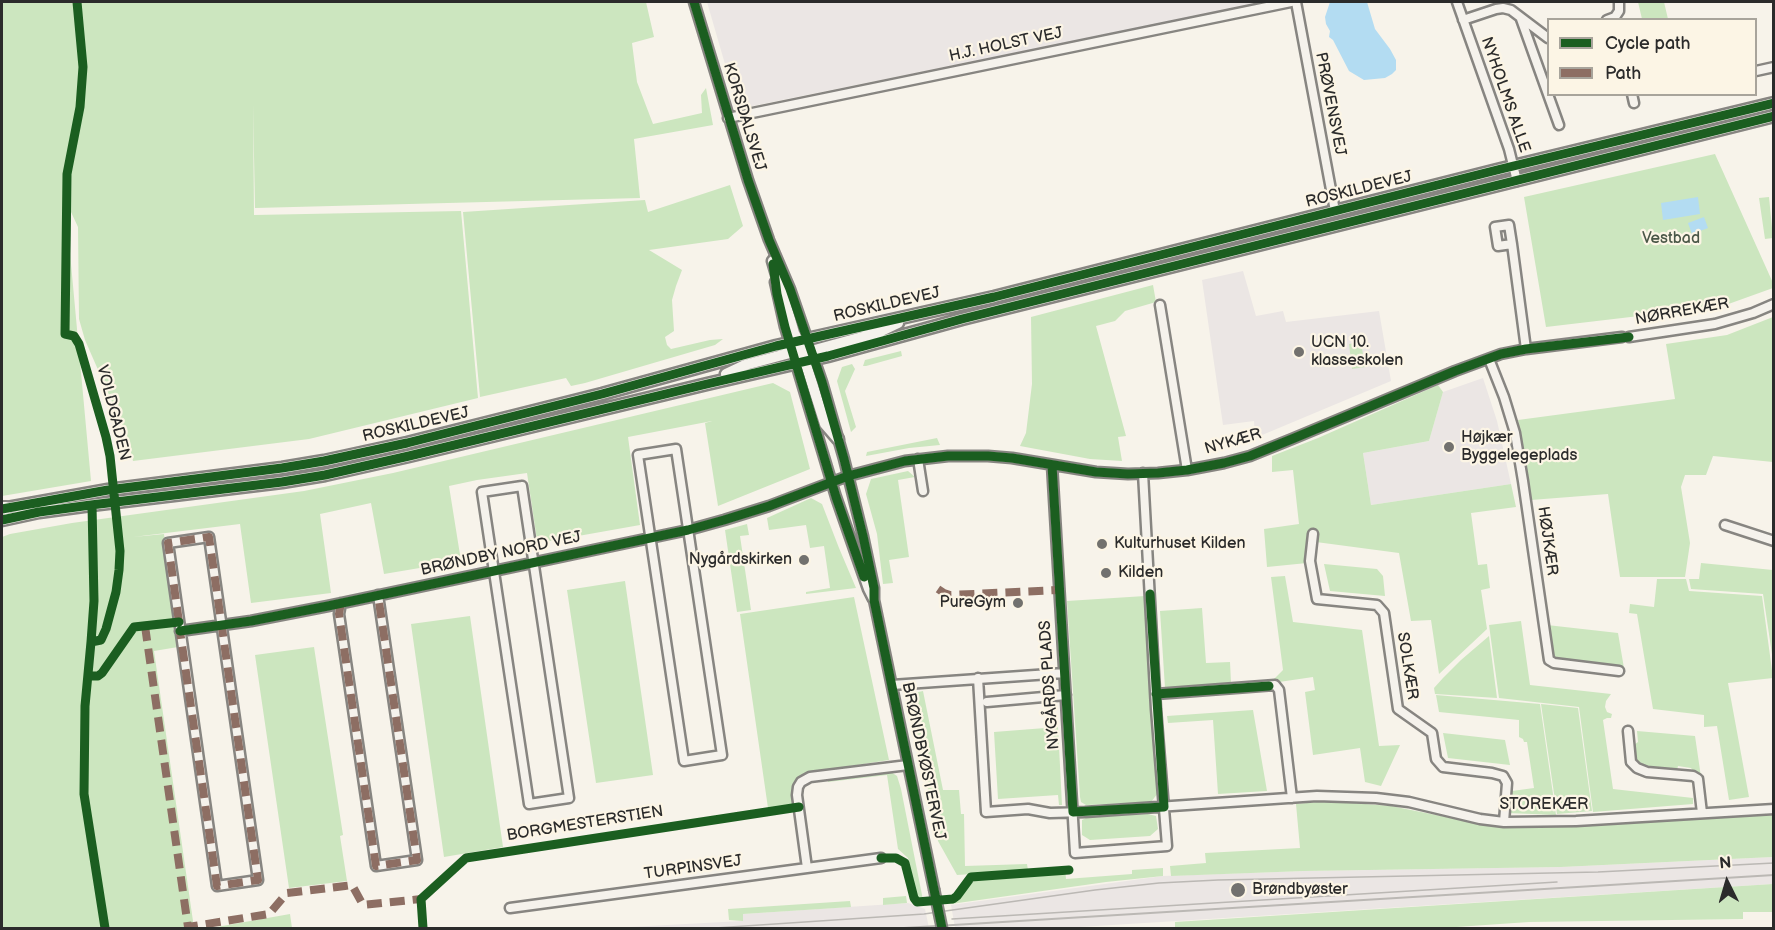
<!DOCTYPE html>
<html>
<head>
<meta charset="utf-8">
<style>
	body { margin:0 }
	#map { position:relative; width:1775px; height:930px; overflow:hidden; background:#f7f3ea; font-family:"Balsamiq Sans",sans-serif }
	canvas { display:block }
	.frame { position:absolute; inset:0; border:3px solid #2b2b2b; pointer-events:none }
	.legend { position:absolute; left:1547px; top:18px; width:210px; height:78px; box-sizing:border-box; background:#fcf5e5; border:2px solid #a8a49b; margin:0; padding:8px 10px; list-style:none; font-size:18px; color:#2b2b2b }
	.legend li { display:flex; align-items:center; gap:12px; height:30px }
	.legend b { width:30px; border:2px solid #a8a49b }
	.north { position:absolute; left:1697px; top:852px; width:60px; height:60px; -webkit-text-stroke:4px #fcf5e5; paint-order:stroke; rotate:355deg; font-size:16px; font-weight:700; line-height:24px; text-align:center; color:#2b2b2b }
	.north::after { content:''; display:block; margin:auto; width:21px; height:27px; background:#2b2b2b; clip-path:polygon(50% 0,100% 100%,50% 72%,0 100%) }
</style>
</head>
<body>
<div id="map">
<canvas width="1775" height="930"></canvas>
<div class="frame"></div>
<ul class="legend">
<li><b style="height:8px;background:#1b5e20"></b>Cycle path</li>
<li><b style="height:8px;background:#8d6e63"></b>Path</li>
</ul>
<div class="north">N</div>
</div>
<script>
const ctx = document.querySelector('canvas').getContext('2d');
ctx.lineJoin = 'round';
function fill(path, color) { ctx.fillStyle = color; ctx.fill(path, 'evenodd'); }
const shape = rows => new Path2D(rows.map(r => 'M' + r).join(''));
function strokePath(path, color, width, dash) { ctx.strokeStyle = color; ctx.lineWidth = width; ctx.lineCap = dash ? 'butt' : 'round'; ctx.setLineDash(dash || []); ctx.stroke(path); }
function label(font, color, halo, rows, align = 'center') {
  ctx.font = font + ' "Balsamiq Sans",sans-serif'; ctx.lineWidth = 4.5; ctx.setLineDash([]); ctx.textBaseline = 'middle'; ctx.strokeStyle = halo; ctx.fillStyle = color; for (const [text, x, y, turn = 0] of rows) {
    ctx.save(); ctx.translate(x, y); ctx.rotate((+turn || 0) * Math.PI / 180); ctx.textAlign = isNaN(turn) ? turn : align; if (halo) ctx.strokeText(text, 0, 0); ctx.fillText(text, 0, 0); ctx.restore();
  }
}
const built = shape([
	[707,2,1264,2,738,109],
	[1243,271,1256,316,1283,311,1286,322,1379,311,1391,381,1255,438,1254,421,1223,425,1202,280],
	[1483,378,1497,421,1511,484,1371,505,1363,453,1429,441,1443,392],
	[1773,857,1773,884,1064,928,955,928,951,905,1163,876,1304,871,1561,867],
	[908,903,925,909,929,928,611,928,742,921,743,914]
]);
const green = shape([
	[2,2,646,2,654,37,632,43,637,82,653,124,702,113,701,95,706,88,713,125,634,139,640,198,255,208,253,104,254,215,461,211,478,398,309,439,133,461,127,436,85,340,79,319,78,227,71,212,70,253,91,481,2,496],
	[1638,2,1664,2,1668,19,1642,19],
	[1715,154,1773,283,1773,288,1709,311,1663,316,1656,314,1546,327,1524,197],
	[730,185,743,226,728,239,649,250,682,270,676,286,672,300,674,331,665,337,667,345,671,349,710,340,723,339,715,345,585,383,571,386,566,378,480,397,463,212,645,200,648,212],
	[1769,197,1773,238,1765,239,1759,198],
	[1153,285,1156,302,1125,311,1115,321,1096,326,1126,436,1118,437,1122,461,1090,459,1020,446,1026,433,1032,384,1031,317],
	[1773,317,1773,462,1713,456,1706,475,1685,475,1681,487,1690,543,1685,577,1620,577,1608,494,1531,500,1518,420,1675,399,1666,344,1727,335],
	[1361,342,1365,367,1352,369,1349,344],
	[901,351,902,356,866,366,863,366,865,360],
	[852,364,855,369,845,391,856,427,851,432,837,381,842,367],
	[773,383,790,392,810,469,718,506,705,423,712,421,628,437,640,525,550,541,537,540,527,473,477,480,449,486,461,561,384,574,371,503,320,514,331,593,251,603,240,524,133,537,164,534,178,647,154,651,194,928,2,928,2,537,10,534,72,523,304,491,393,473],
	[1438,385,1443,392,1429,441,1363,453,1371,505,1511,484,1516,507,1471,513,1478,565,1487,564,1490,588,1481,590,1487,629,1439,674,1431,620,1411,621,1399,553,1316,542,1307,563,1267,567,1264,529,1299,524,1293,470,1272,472,1272,456,1318,438],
	[937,438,940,445,909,448,866,456,867,452],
	[908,471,915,477,898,480,909,557,889,560,893,583,883,584,877,534,866,494,871,479],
	[811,498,822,504,839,548,856,588,806,594,806,592,830,588,824,546,810,548,806,525,769,530,767,518],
	[747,524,749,535,740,536,751,610,737,612,725,530],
	[1701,563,1773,570,1773,661,1763,594,1691,589,1689,579,1699,579],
	[1324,564,1377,569,1383,576,1385,596,1330,591],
	[1285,576,1293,622,1362,630,1379,746,1400,745,1381,786,1365,782,1360,748,1313,755,1305,692,1315,690,1313,677,1279,682,1272,681,1283,670,1271,577],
	[1657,579,1686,579,1689,591,1762,596,1773,678,1728,683,1749,797,1729,800,1717,726,1704,727,1704,715,1653,709,1637,614,1629,613,1630,604,1654,607],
	[625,581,653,775,596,783,567,590],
	[1145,596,1158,793,1151,802,1086,805,1081,802,1080,797,1067,601],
	[854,597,889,760,806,773,799,777,792,789,794,804,768,808,740,614],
	[1202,608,1206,663,1230,662,1231,683,1165,688,1160,611],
	[470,616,503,847,444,857,411,624],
	[1521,621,1530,685,1611,694,1606,701,1605,707,1607,712,1612,714,1611,718,1607,718,1603,720,1613,789,1693,798,1693,804,1593,812,1579,707,1499,698,1489,625],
	[1547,625,1618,633,1625,674,1553,664],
	[1489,636,1497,698,1435,694,1434,688,1443,678,1461,660],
	[314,647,343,835,340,836,347,881,289,888,255,655],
	[923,691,943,790,959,790,961,814,964,814,965,866,1027,864,1028,870,1065,868,1066,879,1132,874,1132,870,1163,868,1163,876,1106,882,951,904,974,881,973,874,957,875,938,841,910,699,914,693],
	[1436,695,1540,704,1556,815,1508,813,1512,791,1534,788,1527,742,1524,742,1523,739,1519,737,1519,720,1439,712],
	[1541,704,1578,708,1592,811,1557,814],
	[1253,710,1267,791,1218,794,1213,720,1168,723,1167,716],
	[1058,727,1062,805,1059,805,1058,795,998,799,994,732],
	[1637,731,1695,736,1701,777,1693,771,1691,768,1678,766,1677,770,1644,767,1639,764,1636,759,1634,745,1638,742],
	[1443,733,1505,740,1510,765,1448,758],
	[891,772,897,776,901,789,923,900,919,901,915,899,908,858,898,849,887,775,828,782,828,780],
	[1327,801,1391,806,1481,824,1507,828,1589,825,1773,813,1773,857,1561,867,1304,871,1171,876,1170,866,1206,863,1205,853,1300,848,1296,804],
	[1148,814,1156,816,1158,829,1150,836,1090,840,1082,835,1082,820,1089,817],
	[1773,884,1773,912,1743,912,1743,919,1529,922,1442,928,1175,928,1175,922],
	[906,896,907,903,883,905,883,898],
	[850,901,851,907,743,914,743,921,729,920,728,909],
	[290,914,292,928,211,928]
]);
const water = shape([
	[1330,2,1367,2,1375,29,1390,49,1396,60,1396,70,1392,74,1385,78,1364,80,1349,71,1333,40,1329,37,1330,31,1326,24,1325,17],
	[1698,197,1700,214,1663,220,1661,203],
	[1704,217,1708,228,1692,234,1688,223],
	[2,779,3,779,3,928,2,928]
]);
const minor = shape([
	[694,2,748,180,769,240,790,289,822,382,844,459,863,536,874,588,874,600,934,889],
	[1296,2,1335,211],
	[1457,2,1509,149,1517,181],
	[1521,19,1559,125],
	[1463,20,1496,9,1503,8,1511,10,1548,38],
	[1607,20,1615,17,1619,11,1619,2],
	[1756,71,1774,67],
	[1632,94,1634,103],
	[728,118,1291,2],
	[1512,244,1498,246,1495,227,1509,225,1512,244,1526,349],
	[775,282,785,327,836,497,868,589,873,599],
	[1160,305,1187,470],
	[1629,337,1715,324,1753,313,1774,304],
	[1489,359,1504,397,1515,433,1523,481,1549,660,1554,663,1619,671],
	[676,449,722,755,684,761,638,455,676,449],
	[918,459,923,491],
	[1052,465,1075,853,1167,846,1156,709,1143,473],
	[522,486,569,798,529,804,482,492,522,486],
	[1725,525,1774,541],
	[1313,534,1310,561,1317,599,1377,605,1384,613,1398,709,1432,733,1436,759,1443,767,1492,773,1503,776,1507,783,1504,822],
	[209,537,258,880,217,886,168,543,209,537],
	[341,603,339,614,376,866,417,860,378,595],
	[180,631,251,621,328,606,688,530,724,520,769,506,848,476,905,461,948,456,988,456,1012,458,1096,472,1128,474,1158,473,1187,470,1224,463,1250,456,1292,439,1455,371,1501,354,1526,349,1622,337],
	[978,678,986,812,1028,809,1050,813,1085,812,1317,796,1376,798,1409,802,1480,819,1504,822,1576,821,1774,809],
	[892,685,1064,673],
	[1156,694,1275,685,1279,690,1292,798],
	[987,702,1066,695],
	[1628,731,1631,762,1637,768,1647,772,1693,776,1698,779,1702,813],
	[807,868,797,795,798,787,801,782,810,777,908,765],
	[510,908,881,858]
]);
const major = shape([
	[773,261,794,333,801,346],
	[803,355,825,424,838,439],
	[796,363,811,351,877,333,898,323],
	[726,374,745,365,801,350,806,341],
	[2,509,108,490,282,468,324,461,407,443,602,394,776,346,994,297,1497,170,1774,103],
	[2,520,39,512,91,505,282,482,325,475,409,456,707,384,828,356,962,319,1774,116]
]);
const highway = shape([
	[2,508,6,508]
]);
const tram = shape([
	[952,919,1557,882],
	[715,928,924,914,1095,890,1159,883,1218,880,1598,872,1774,863]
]);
const rail = shape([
	[904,928,1774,875]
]);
const minorBridge = shape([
	[934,889,942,928]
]);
const quiet = shape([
	[938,589,944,593,950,595,1059,590],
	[341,603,339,614,376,866,417,860,378,595],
	[179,622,168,543,209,537,258,880,217,886,180,631],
	[145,626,188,927,269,914,287,893,345,886,352,885,363,905,421,899]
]);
const cycleway = shape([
	[77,2,83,67,80,107,67,174,65,334,74,336,79,344,106,437,110,456,120,551,119,570,116,592,106,629,101,640,91,642,85,706,84,794,105,928],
	[694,2,748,180,769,240,790,289,822,382,844,459,863,536,874,588,874,600,942,928],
	[773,264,777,294,785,327,836,497,864,577],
	[1052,465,1073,812,1164,807,1150,594],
	[2,509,108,490,282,468,324,461,407,443,602,394,776,346,994,297,1497,170,1774,103],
	[2,520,39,512,91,505,282,482,325,475,409,456,707,384,828,356,962,319,1774,116],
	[180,631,251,621,328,606,688,530,724,520,769,506,848,476,905,461,948,456,988,456,1012,458,1096,472,1128,474,1158,473,1187,470,1224,463,1250,456,1292,439,1455,371,1501,354,1526,349,1629,337],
	[91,642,94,601,92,505],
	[88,676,98,676,102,673,134,627,179,622],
	[1156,694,1269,686],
	[881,858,896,858,905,863,914,898,917,902,953,899,957,896,971,877,1069,870],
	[423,928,421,899,466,858,799,807]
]);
const markers = [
	[1299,352,6,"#72716e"],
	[1449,447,6,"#72716e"],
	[1102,544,6,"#72716e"],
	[804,560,6,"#72716e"],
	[1106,573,6,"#72716e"],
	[1018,603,6,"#72716e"],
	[1238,890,8,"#72716e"]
];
const streetNames = [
	["H.J. HOLST VEJ",1006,45,-12],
	["NYHOLMS ALLE",1505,95,71],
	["PRØVENSVEJ",1330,104,79],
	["KORSDALSVEJ",744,117,73],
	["ROSKILDEVEJ",1359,190,-14],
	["ROSKILDEVEJ",887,305,-13],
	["NØRREKÆR",1682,312,-10],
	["VOLDGADEN",113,413,76],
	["ROSKILDEVEJ",416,425,-13],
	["NYKÆR",1233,442,-16],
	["HØJKÆR",1547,541,82],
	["BRØNDBY NORD VEJ",501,554,-12],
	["SOLKÆR",1407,666,81],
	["NYGÅRDS PLADS",1050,685,-94],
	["BRØNDBYØSTERVEJ",923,761,78],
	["STOREKÆR",1544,805],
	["BORGMESTERSTIEN",585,824,-9],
	["TURPINSVEJ",693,868,-8]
];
const parkNames = [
	["Vestbad",1671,239]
];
const poiNames = [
	["UCN 10.",1311,343],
	["klasseskolen",1311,361],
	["Højkær",1461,438],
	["Byggelegeplads",1461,456],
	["Kulturhuset Kilden",1114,544],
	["Nygårdskirken",792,560,"right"],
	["Kilden",1118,573],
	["PureGym",1006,603,"right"],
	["Brøndbyøster",1252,890]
];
fill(built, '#ebe6e4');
fill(green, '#cce6bf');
fill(water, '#b3dcf2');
strokePath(minor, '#878581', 13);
strokePath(major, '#878581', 15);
strokePath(highway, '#878581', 16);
strokePath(minor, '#f5f2ec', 8);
strokePath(major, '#f5f2ec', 10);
strokePath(highway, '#f5f2ec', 12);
strokePath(tram, '#bbb8b4', 1.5);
strokePath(rail, '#bbb8b4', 2);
strokePath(minorBridge, '#878581', 13, []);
strokePath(minorBridge, '#f5f2ec', 8);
strokePath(quiet, '#8d6e63', 8, [15, 8]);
strokePath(cycleway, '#1b5e20', 9);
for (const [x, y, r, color] of markers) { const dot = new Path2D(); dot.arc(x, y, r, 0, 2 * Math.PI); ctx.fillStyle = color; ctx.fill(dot); strokePath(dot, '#fcf5e5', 2); }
label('16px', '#2b2b2b', '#fcf5e5', streetNames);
label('16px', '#4a5747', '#fcf5e5', parkNames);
label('16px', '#2b2b2b', '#fcf5e5', poiNames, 'left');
</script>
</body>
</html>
